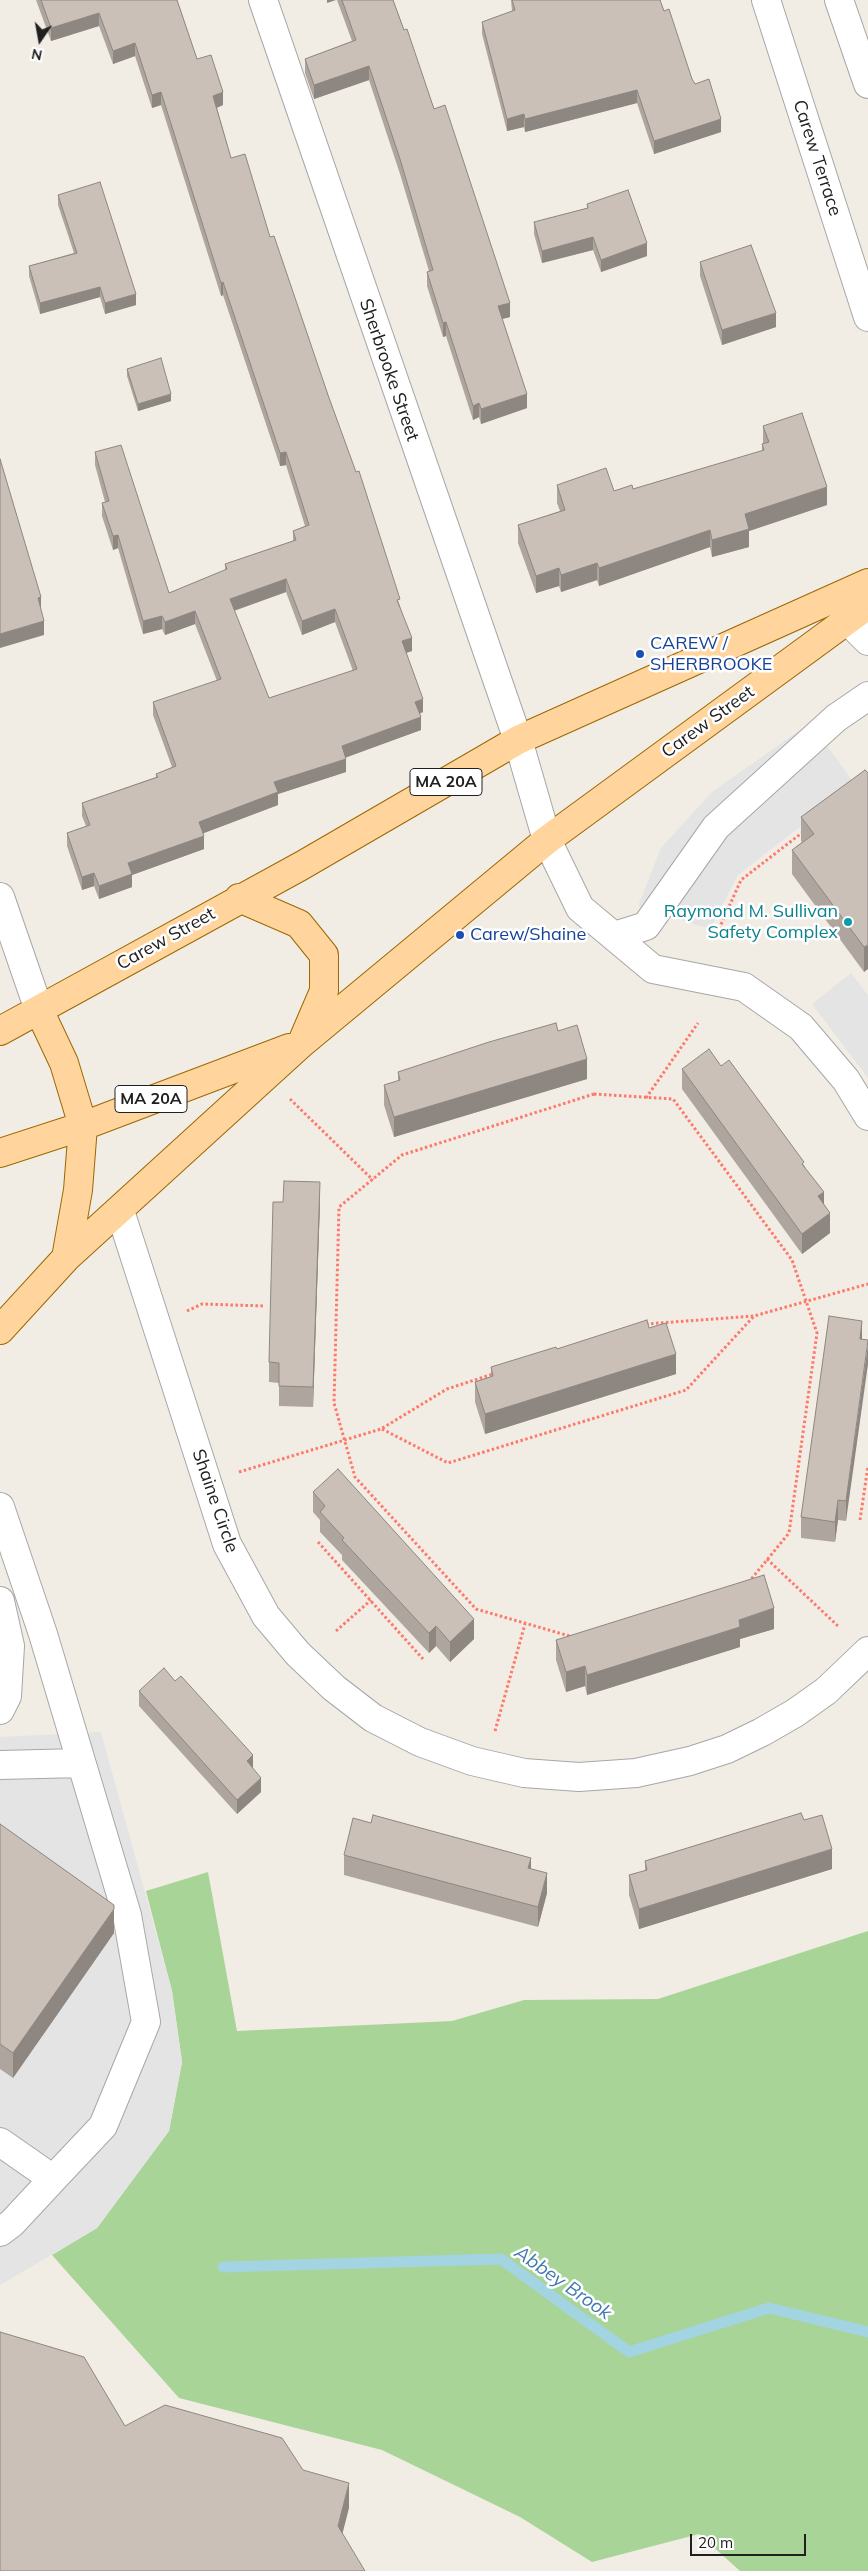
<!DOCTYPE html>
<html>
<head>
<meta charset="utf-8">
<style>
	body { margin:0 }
	#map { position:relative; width:868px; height:2571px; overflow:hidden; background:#f1ede5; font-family:Mulish,sans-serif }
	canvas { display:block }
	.north { position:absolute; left:15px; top:15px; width:50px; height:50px; -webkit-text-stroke:4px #fff; paint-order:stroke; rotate:192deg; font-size:14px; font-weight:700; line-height:20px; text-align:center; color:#202020 }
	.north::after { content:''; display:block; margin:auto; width:18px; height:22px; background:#202020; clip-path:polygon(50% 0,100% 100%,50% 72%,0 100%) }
	.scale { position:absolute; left:690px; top:2534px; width:116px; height:22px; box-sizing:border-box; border:2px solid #202020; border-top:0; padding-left:6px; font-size:15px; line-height:18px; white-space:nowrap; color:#202020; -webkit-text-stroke:4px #fff; paint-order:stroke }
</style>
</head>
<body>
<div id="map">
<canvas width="868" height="2571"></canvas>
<div class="north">N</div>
<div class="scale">20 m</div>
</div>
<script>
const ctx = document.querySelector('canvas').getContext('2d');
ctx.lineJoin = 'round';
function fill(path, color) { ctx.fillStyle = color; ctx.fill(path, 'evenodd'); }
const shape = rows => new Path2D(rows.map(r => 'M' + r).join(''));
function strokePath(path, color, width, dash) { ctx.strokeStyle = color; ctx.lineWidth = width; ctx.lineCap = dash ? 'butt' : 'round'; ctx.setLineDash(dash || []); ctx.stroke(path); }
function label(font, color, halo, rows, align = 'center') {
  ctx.font = font + ' Mulish,sans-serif'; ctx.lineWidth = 5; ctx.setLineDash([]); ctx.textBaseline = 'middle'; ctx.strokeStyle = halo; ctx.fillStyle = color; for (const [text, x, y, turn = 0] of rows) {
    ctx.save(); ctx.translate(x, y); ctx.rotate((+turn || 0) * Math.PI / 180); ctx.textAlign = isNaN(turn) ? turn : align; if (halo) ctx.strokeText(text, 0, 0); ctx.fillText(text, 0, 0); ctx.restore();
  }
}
const forest = shape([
	[208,1872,237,2031,452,2021,524,2000,658,1999,868,1931,868,2571,740,2571,699,2534,592,2562,520,2517,382,2450,179,2398,52,2255,97,2228,169,2131,182,2062,172,1991,146,1891]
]);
const parking = shape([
	[810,723,855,784,738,875,710,929,638,906,661,848,712,792],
	[851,973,868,995,868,1078,812,1004],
	[101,1732,172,1991,182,2062,169,2131,97,2228,0,2285,0,2069,13,2078,43,2036,24,2022,61,2009,116,1931,0,1849,0,1737]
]);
const stream = shape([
	[223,2267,501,2259,629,2352,769,2308,868,2332]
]);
const path = shape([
	[719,929,741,880,803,832],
	[594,1094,673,1099,792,1260,817,1333,789,1533,748,1583,573,1637,476,1609,355,1477,334,1403,339,1207,402,1155,594,1094],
	[646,1098,698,1023],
	[290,1099,373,1180],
	[187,1311,202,1304,265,1306],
	[646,1324,754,1316,868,1284],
	[382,1429,448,1463,686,1390,754,1316],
	[239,1472,381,1429,447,1389,493,1374],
	[860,1520,868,1466],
	[318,1542,423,1659],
	[767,1559,839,1627],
	[336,1631,371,1600],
	[495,1731,525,1624]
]);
const minor = shape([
	[263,0,518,740,547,840,580,908,653,969,744,987,801,1027,846,1080,868,1116],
	[766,0,868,317],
	[839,0,868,84],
	[847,620,868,641],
	[0,897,39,1010],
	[614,936,646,926,716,827,836,718,868,696],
	[120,1211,227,1544,266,1616,298,1654,334,1688,373,1718,420,1742,472,1761,524,1773,579,1777,636,1773,690,1761,727,1749,762,1732,795,1713,826,1691,868,1651],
	[0,1507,43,1634,127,1915,146,2022,103,2126,53,2179,0,2142],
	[0,1601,10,1646,7,1696,0,1710],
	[0,1765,81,1763],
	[0,2232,12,2223,53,2179]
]);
const major = shape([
	[239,898,299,924,324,955,324,991,303,1040],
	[39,1010,64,1063,83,1126,78,1190,66,1258],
	[0,1031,301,866,518,740,868,583],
	[0,1153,83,1126,289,1048],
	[0,1330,66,1258,302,1043,547,840,868,605]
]);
const wall = shape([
	[36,0,177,0,197,59,223,105,217,108,231,158,270,237,328,395,400,606,412,651,406,653,423,712,419,714,421,730,345,757,346,772,278,794,278,805,203,833,204,849,132,875,132,887,99,899,94,886,82,890,67,846,67,833,86,826,82,816,82,803,156,777,156,774,172,767,153,715,153,702,217,681,195,624,165,635,162,629,143,634,118,548,113,550,102,516,102,503,105,502,95,465,95,452,169,593,225,570,225,564,293,541,293,531,305,526,286,465,280,466,223,295,221,296,161,105,152,108,135,56,113,64,99,26,51,41],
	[286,592,302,635,335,622,353,671,269,698,234,611],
	[337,0,393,0,510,317,502,319,527,408,481,424,479,417,473,420,446,336,443,337,427,286,427,272,429,271,400,174,369,80,314,99,305,73,305,59,352,41],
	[511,0,660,0,664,11,692,79,721,132,654,154,637,103,525,132,524,127,507,131,482,34,482,22,512,11],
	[58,195,136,305,105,314,100,297,40,314,29,276,29,266,74,253,58,205],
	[587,204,647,256,601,272,593,250,542,263,534,234,534,222,587,208],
	[700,262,776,327,722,345,700,276],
	[127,369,171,401,138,411,127,376],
	[763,426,827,505,749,531,749,547,712,557,710,547,599,586,597,580,561,592,559,586,536,593,518,543,518,525,560,511,557,503,557,485,614,491,633,489,762,451,762,444,763,444],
	[865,770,864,972,792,874,792,850,802,842,801,841,801,817],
	[558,1031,587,1079,394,1137,384,1105,384,1085,398,1081,398,1072],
	[721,1066,804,1165,824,1204,830,1233,802,1254,682,1089,682,1069],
	[283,1202,320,1202,313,1407,279,1406,279,1383,269,1382,269,1362],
	[862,1321,846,1521,838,1520,835,1542,801,1538,801,1517],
	[649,1328,676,1374,485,1434,475,1402,475,1382,491,1377,491,1367,557,1349],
	[313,1492,474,1639,450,1662,436,1646,429,1653,342,1560,342,1555,320,1532,320,1520,313,1512],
	[774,1629,740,1639,740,1647,587,1695,585,1686,566,1692,556,1660,556,1640],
	[139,1691,261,1792,237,1814,139,1706],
	[0,1824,114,1933,13,2078,0,2069],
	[344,1855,547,1893,538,1927,344,1875],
	[645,1861,832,1869,639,1929,629,1895,629,1875,645,1871]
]);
const shadedWall = shape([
	[327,0,336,0,327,3],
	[99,13,99,26,51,41,51,28],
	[135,43,135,56,113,64,113,51],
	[369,66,369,80,314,99,314,85],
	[637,90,637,103,525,132,525,119],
	[161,92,161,105,152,108,152,95],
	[223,92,223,105,213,109,213,96],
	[524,114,524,127,507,131,507,119],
	[721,119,721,132,654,154,654,141],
	[593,237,593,250,542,263,542,251],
	[647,243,647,256,601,272,601,260],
	[223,282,223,295,221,296,221,283],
	[100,287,100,297,40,314,40,303],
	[136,294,136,305,105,314,105,303],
	[510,303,510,317,498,320,498,306],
	[776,313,776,327,722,345,722,330],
	[446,322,446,336,443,337,443,323],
	[171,394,171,401,138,411,138,404],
	[527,394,527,408,481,424,481,409],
	[479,403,479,417,473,420,473,406],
	[286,452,286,465,280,466,280,453],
	[827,487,827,505,749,531,749,547,712,557,712,540,745,514],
	[710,530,710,547,599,586,599,568],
	[118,535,118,548,113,550,113,536],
	[597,563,597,580,561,592,561,575],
	[559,568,559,586,536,593,536,576],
	[286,579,286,592,230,612,230,599],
	[41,597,41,611,38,598],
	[335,609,335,622,302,635,302,621],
	[195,611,195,624,165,635,165,622],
	[162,616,162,629,143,634,143,621],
	[44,621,44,635,0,648,0,634],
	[412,638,412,651,402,654,402,641],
	[423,699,423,712,415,715,415,702],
	[421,717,421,730,342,759,342,746],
	[346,759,346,772,278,794,278,805,199,835,199,822,274,782],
	[204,836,204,849,132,875,132,887,99,899,99,886,128,863],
	[94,873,94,886,82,890,82,877],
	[868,945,868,969,864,972,864,947],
	[587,1059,587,1079,394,1137,394,1117],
	[320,1182,320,1202,313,1407,313,1387],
	[824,1192,824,1212,818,1196],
	[830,1213,830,1233,802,1254,802,1234],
	[862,1321,862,1341,860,1339],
	[868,1344,868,1364,846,1521,846,1501],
	[676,1354,676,1374,485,1434,485,1414],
	[838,1500,838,1520,835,1542,835,1522],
	[774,1608,774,1629,740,1639,740,1647,587,1695,587,1675,739,1620],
	[474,1619,474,1639,450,1662,450,1642],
	[436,1626,436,1646,429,1653,429,1633],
	[585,1666,585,1686,566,1692,566,1672],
	[253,1755,253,1769,247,1761],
	[261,1778,261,1792,237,1814,237,1800],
	[832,1849,832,1869,639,1929,639,1909],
	[531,1858,531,1878,528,1868],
	[547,1873,547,1893,538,1927,538,1907],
	[114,1909,114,1933,13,2078,13,2053],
	[349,2483,349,2508,338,2551,338,2526]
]);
const building = shape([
	[41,0,177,0,197,59,211,55,223,92,213,96,231,158,245,154,270,237,274,236,328,395,356,472,359,471,400,599,397,600,412,638,402,641,423,699,415,702,421,717,342,746,346,759,274,782,278,792,199,822,204,836,128,863,132,874,99,886,94,873,82,877,67,833,90,825,82,803,158,777,156,774,176,766,153,702,221,679,195,611,165,622,162,616,143,621,118,535,113,536,102,503,109,501,95,452,121,445,169,593,227,569,225,564,296,540,293,531,309,525,286,452,280,453,223,282,221,283,161,92,152,95,135,43,113,51,99,13,51,28,41,0],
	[286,579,302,621,335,609,357,669,269,698,230,599,286,579],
	[342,0,393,0,404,30,407,29,434,109,445,105,510,303,498,306,527,394,481,409,479,403,473,406,446,322,443,323,427,272,433,270,400,159,369,66,314,85,305,59,356,40,342,0],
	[512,0,660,0,664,11,669,9,692,79,695,84,709,79,721,119,654,141,637,90,525,119,524,114,507,119,482,22,515,10,512,0],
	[100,182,136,294,105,303,100,287,40,303,29,266,77,253,58,195,100,182],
	[628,190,647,243,601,260,593,237,542,251,534,222,588,208,587,204,628,190],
	[751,245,776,313,722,330,700,262,751,245],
	[161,358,171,394,138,404,127,369,161,358],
	[802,413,827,487,745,514,749,529,712,540,710,530,599,568,597,563,561,575,559,568,536,576,518,525,565,510,557,485,606,468,614,491,632,485,633,489,764,450,762,444,769,442,763,426,802,413],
	[0,459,41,597,38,598,44,621,0,634,0,459],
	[865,770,868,773,868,945,864,947,792,850,814,834,801,817,865,770],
	[556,1023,558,1031,577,1025,587,1059,394,1117,384,1085,400,1080,398,1072,489,1042,556,1023],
	[709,1049,721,1066,729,1060,804,1162,802,1164,824,1192,818,1196,830,1213,802,1234,682,1069,709,1049],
	[284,1181,320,1182,313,1387,279,1386,279,1363,269,1362,273,1202,283,1202,284,1181],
	[829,1316,862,1321,860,1339,868,1340,846,1501,838,1500,835,1522,801,1517,829,1316],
	[647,1320,649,1328,666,1323,676,1354,485,1414,475,1382,493,1376,491,1367,556,1347,557,1349,647,1320],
	[338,1469,474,1619,450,1642,436,1626,429,1633,342,1540,344,1538,320,1512,325,1506,313,1492,338,1469],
	[764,1575,774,1608,739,1620,740,1627,587,1675,585,1666,566,1672,556,1640,764,1575],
	[164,1668,175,1681,181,1676,253,1755,247,1761,261,1778,237,1800,139,1691,164,1668],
	[801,1813,804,1820,822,1815,832,1849,639,1909,629,1875,647,1870,645,1861,801,1813],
	[373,1815,531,1858,528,1868,547,1873,538,1907,344,1855,353,1818,371,1823,373,1815],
	[0,1824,114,1905,114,1909,13,2053,0,2044,0,1824],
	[0,2332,84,2357,125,2426,165,2405,282,2438,303,2470,349,2483,338,2526,365,2571,0,2571,0,2332]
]);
const markers = [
	[640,654,5,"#1a4fb4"],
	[848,922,5,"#0f9aa8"],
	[460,935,5,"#1a4fb4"]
];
const shields = [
	[446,782,72],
	[151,1099,72]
];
const shieldNames = [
	["MA 20A",446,782],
	["MA 20A",151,1099]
];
const streetNames = [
	["Carew Terrace",817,158,72],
	["Sherbrooke Street",389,370,71],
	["Carew Street",708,722,-36],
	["Carew Street",166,939,-29],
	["Shaine Circle",215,1501,71]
];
const transitNames = [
	["CAREW /",650,644],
	["SHERBROOKE",650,665],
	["Carew/Shaine",470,935]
];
const cultureNames = [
	["Raymond M. Sullivan",838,912],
	["Safety Complex",838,933]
];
const waterNames = [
	["Abbey Brook",563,2283,35]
];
fill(forest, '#a9d497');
fill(parking, '#e4e4e4');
strokePath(stream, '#a2d4e2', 11);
strokePath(minor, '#a7a7a7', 30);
strokePath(major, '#9c6800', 30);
strokePath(path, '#ff7869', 3, [2.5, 2.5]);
strokePath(minor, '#fff', 28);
strokePath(major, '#ffd49d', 28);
fill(wall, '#aea59e');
fill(shadedWall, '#8d8681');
fill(building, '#cac0b8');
strokePath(building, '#8d8681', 1);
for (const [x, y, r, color] of markers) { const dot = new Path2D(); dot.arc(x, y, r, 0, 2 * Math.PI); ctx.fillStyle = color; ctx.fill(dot); strokePath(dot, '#fff', 2); }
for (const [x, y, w] of shields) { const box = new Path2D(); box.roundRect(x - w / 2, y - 13.5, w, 27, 4); ctx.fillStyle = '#fff'; ctx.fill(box); strokePath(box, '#202020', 1); }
label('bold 16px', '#202020', null, shieldNames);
label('18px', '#202020', '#fff', streetNames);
label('18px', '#164399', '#fff', transitNames, 'left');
label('18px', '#0d838f', '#fff', cultureNames, 'right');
label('italic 19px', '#4079b0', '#fff', waterNames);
</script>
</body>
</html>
